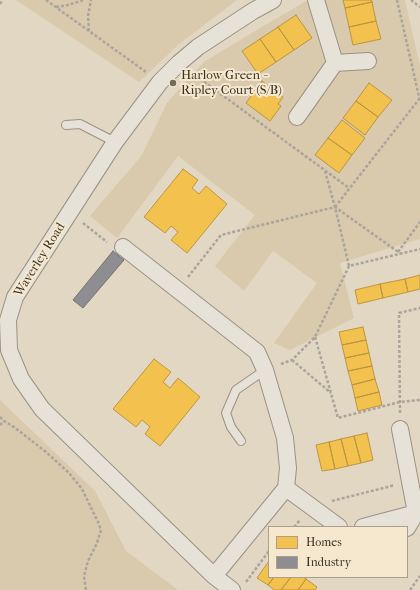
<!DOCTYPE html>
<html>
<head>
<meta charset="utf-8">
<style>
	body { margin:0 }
	#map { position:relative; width:420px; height:590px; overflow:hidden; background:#e2d7c2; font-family:"IM FELL French Canon",serif }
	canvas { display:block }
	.legend { position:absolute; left:268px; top:526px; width:140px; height:52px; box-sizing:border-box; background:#f5e8ce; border:1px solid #aa9f8b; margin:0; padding:5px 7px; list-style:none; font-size:12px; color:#393126 }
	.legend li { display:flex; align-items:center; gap:8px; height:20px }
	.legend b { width:20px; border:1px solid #aa9f8b }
</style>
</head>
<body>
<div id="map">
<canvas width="420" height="590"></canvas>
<ul class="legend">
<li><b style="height:11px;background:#f2c14e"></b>Homes</li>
<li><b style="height:11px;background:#8d8d92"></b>Industry</li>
</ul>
</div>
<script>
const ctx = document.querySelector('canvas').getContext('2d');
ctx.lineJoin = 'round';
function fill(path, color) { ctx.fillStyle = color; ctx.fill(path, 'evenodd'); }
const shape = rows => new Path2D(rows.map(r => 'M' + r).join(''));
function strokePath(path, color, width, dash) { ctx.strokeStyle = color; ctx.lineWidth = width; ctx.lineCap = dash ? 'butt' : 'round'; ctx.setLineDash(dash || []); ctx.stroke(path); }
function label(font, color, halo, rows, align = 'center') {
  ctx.font = font + ' "IM FELL French Canon",serif'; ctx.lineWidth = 4; ctx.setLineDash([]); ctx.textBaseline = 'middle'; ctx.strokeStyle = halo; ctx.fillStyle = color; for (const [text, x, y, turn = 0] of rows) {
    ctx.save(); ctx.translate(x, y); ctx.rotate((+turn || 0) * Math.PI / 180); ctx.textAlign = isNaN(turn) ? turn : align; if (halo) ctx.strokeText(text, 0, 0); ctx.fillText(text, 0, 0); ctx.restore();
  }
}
const green = shape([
	[16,0,237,0,179,44,139,82],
	[308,0,405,0,420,66,420,239,340,263,354,318,290,350,274,343,317,283,273,251,244,291,215,266,255,215,178,156,117,238,90,216,142,155,167,103,204,62,255,31],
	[0,400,95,491,126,551,178,590,0,590]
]);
const homes = shape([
	[343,0,371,0,372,2,345,8,343,0],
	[372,2,376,21,349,27,345,8,372,2],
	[296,15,312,38,294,50,278,27,296,15],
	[376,21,381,39,353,45,349,27,376,21],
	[278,27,294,50,276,62,260,39,278,27],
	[260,39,276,62,258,74,242,51,260,39],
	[262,81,283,97,278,104,281,106,270,121,246,103,262,81],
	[369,83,392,100,378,117,356,101,369,83],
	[356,101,378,117,365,135,343,118,356,101],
	[342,120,365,138,352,155,328,138,342,120],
	[328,138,352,155,339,173,315,155,328,138],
	[183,169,198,180,192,188,199,194,206,186,227,204,187,253,171,240,178,232,171,226,165,233,144,217,183,169],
	[420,275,420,289,408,292,405,279,420,275],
	[405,279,408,292,383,298,380,284,405,279],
	[380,284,383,298,358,304,355,290,380,284],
	[363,327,366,340,342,345,339,332,363,327],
	[366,340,369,353,345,358,342,345,366,340],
	[369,353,372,366,348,371,345,358,369,353],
	[154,359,171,372,163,382,170,388,178,378,200,397,160,446,145,434,150,427,142,420,136,427,113,409,154,359],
	[372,366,375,379,352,385,348,371,372,366],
	[375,379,379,392,355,398,352,385,375,379],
	[379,392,382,405,358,411,355,398,379,392],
	[367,433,373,460,361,463,354,436,367,433],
	[354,436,361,463,348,466,341,439,354,436],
	[341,439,348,466,335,469,329,442,341,439],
	[329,442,335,469,322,471,316,445,329,442],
	[269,561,269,577,274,577,268,585,257,578,269,561],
	[274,577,291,577,281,590,274,590,268,585,274,577],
	[291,577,303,577,306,579,298,590,281,590,291,577],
	[306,579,317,587,315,590,298,590,306,579]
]);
const industry = shape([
	[113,251,124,260,83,308,73,300,113,251]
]);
const path = shape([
	[46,0,146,72],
	[397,0,420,101],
	[411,0,420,7],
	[0,4,3,0],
	[56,7,68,5,84,0],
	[89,31,88,16,91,0],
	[192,73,349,188],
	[325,171,335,207,349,266],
	[335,207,420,98],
	[83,223,107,242],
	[398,252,420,222],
	[188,277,221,235,335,207,401,254],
	[315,337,338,418,400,402,420,400],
	[292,360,331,393],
	[281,364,292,360,315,337,349,266,420,249],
	[400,413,399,313,420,308],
	[0,417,4,421,14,427,46,452,69,473,82,489,98,522,101,530,97,543,88,561,84,576,86,590],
	[0,425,4,421],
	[332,501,395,485],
	[294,527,300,520],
	[246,582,269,551],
	[410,590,420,576]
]);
const service = shape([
	[66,125,80,124,115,142],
	[241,441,231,427,226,413,236,390,265,370]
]);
const minor = shape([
	[335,63,368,61],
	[297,117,335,63,316,0],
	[123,247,257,352,265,370,285,438,288,468,286,488,214,576],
	[400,429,416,513,407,528],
	[286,488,339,527],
	[363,527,416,513],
	[232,590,214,576,42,409,21,379,9,350,8,320,15,297,115,142,160,82,179,63,198,47,253,11,273,0]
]);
const markers = [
	[173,83,4,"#746b5d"]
];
const poiNames = [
	["Harlow Green -",181,76],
	["Ripley Court (S/B)",181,91]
];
const streetNames = [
	["Waverley Road",40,260,-58]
];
fill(green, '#d9c9ad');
fill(homes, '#f2c14e');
strokePath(homes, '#ba9642', 1);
fill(industry, '#8d8d92');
strokePath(industry, '#747172', 1);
strokePath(service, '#999285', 10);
strokePath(minor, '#999285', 18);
strokePath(path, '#aaa59c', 2.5, [3, 2]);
strokePath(service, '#e7e2d7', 8);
strokePath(minor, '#e7e2d7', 16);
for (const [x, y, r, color] of markers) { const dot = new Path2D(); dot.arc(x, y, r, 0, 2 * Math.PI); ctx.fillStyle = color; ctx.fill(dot); strokePath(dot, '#f5e8ce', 1.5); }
label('13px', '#393126', '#f5e8ce', poiNames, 'left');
label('13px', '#393126', '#f5e8ce', streetNames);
</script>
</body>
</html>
